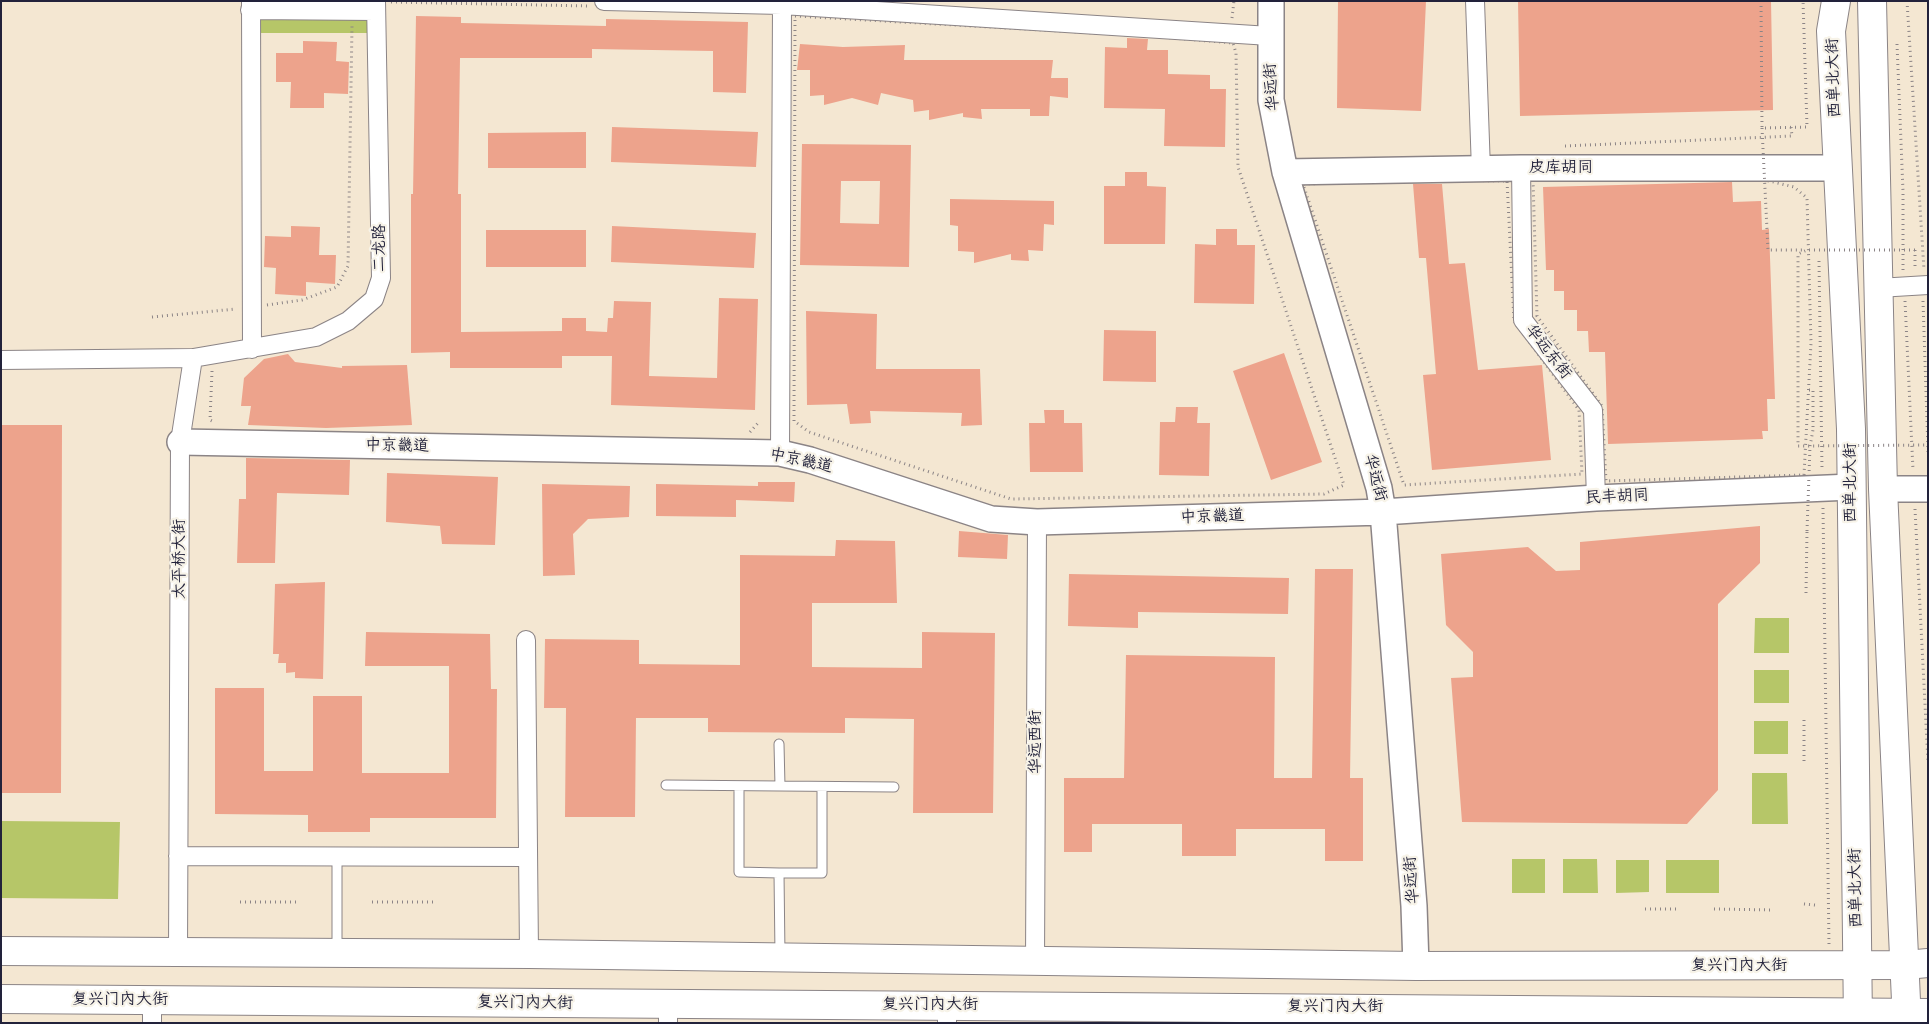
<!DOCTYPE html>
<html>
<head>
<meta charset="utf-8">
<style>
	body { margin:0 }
	#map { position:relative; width:1929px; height:1024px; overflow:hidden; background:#f4e7d2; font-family:Sriracha,sans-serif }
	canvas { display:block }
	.frame { position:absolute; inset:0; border:2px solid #22223b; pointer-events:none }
</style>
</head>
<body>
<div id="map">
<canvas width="1929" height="1024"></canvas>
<div class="frame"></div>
</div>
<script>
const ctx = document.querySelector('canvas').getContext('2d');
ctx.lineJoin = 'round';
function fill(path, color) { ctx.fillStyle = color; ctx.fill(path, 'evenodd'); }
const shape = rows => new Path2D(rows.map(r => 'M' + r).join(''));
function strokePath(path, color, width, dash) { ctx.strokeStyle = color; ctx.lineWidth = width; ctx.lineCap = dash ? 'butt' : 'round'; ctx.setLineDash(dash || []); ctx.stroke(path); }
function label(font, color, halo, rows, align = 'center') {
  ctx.font = font + ' Sriracha,"LXGW WenKai TC",sans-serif'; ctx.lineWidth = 4.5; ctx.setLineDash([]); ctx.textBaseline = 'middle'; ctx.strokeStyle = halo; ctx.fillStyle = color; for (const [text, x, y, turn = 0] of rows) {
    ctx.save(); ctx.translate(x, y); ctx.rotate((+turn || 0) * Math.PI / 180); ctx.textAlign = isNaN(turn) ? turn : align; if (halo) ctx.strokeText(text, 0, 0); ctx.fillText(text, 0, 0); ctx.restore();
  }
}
const green = shape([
	[256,18,370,18,370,33,255,33],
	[1755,618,1789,618,1789,653,1754,653],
	[1754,670,1789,670,1789,703,1754,703],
	[1754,721,1788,721,1788,754,1754,754],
	[1752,773,1787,773,1788,824,1752,824],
	[1,821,120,822,118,899,1,898],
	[1512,859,1545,859,1545,893,1512,893],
	[1563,859,1597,859,1598,893,1563,893],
	[1616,860,1649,860,1649,892,1616,893],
	[1666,860,1719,860,1719,893,1666,893]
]);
const building = shape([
	[1338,1,1426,1,1421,111,1337,108],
	[1518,1,1771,1,1773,110,1520,116],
	[416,16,461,17,461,23,606,26,606,19,748,22,746,93,713,92,713,51,592,49,592,58,460,58,458,194,461,194,461,332,562,331,562,318,586,318,586,331,607,332,608,318,613,318,614,301,651,302,649,376,717,378,719,298,758,299,755,410,611,405,612,356,562,356,562,368,450,368,450,352,411,353,411,194,413,194],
	[1127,38,1148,39,1147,50,1168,50,1168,74,1210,75,1210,89,1226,89,1225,147,1164,146,1165,109,1104,108,1105,47,1127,48],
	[303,41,337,42,336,61,349,62,348,94,324,93,324,108,290,108,291,82,276,82,276,53,303,53],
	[800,44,843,47,905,45,904,60,1053,60,1051,78,1068,78,1068,98,1050,96,1049,116,1030,116,1030,109,981,109,982,119,963,117,963,113,929,120,929,110,914,112,913,100,881,93,878,105,852,98,824,105,824,95,810,96,810,70,797,70],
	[612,127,758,132,756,167,611,162],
	[586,132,586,168,488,168,488,133],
	[802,144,911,145,909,267,800,265],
	[841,181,880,181,879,224,840,223],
	[1125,172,1147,172,1147,186,1166,187,1165,244,1104,244,1104,186,1125,186],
	[1732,182,1733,202,1761,201,1762,230,1769,229,1775,399,1767,399,1768,431,1762,431,1763,439,1608,444,1605,352,1589,352,1588,331,1577,331,1577,310,1564,310,1564,291,1554,291,1554,270,1546,270,1543,187],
	[1413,184,1442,184,1449,264,1465,263,1478,370,1542,365,1551,460,1432,470,1423,375,1436,374,1426,258,1419,258],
	[950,199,1054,201,1054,225,1044,224,1043,251,1028,250,1029,261,1011,260,1011,254,974,263,974,252,958,251,958,226,950,225],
	[291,226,320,227,319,255,336,255,335,284,306,282,306,296,275,294,276,268,264,267,265,236,291,237],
	[612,226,756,233,754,268,611,262],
	[1216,229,1237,229,1237,245,1255,245,1254,304,1194,303,1195,244,1216,245],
	[486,230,586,230,586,267,486,267],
	[806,311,877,314,876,369,980,369,982,425,961,426,962,413,870,411,871,423,850,424,847,404,807,405],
	[1104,330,1156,331,1156,382,1103,381],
	[1284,353,1322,462,1271,480,1233,371],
	[288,354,295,362,342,368,342,366,407,365,412,425,326,428,248,425,251,406,241,406,244,378,264,359],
	[1176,407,1198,407,1197,423,1210,423,1209,476,1159,475,1160,422,1175,422],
	[1044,410,1064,410,1064,423,1082,423,1083,472,1030,472,1029,423,1045,423],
	[1,425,62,425,61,793,1,793],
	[246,458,350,460,349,495,277,493,275,563,237,563,239,499,246,499],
	[387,473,498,477,495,545,442,544,440,526,386,522],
	[758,482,795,482,794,502,736,500,736,517,656,516,656,484,758,486],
	[542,484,630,486,629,517,588,519,573,534,575,575,543,576],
	[1760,526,1760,563,1718,604,1718,790,1687,824,1462,822,1451,678,1473,677,1473,652,1446,625,1441,554,1528,547,1556,571,1580,570,1580,542],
	[959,531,1008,535,1007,559,958,557],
	[836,540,895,541,897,603,812,603,812,667,922,668,922,632,995,633,993,813,913,813,914,719,845,718,845,733,708,732,708,718,636,718,635,817,565,817,566,708,544,708,545,639,639,640,639,664,740,665,740,555,835,556],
	[1315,569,1353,569,1350,778,1363,778,1363,861,1325,861,1325,829,1236,829,1236,856,1182,856,1182,824,1092,824,1092,852,1064,852,1064,778,1124,778,1126,655,1275,657,1274,778,1312,778],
	[1069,574,1289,578,1288,614,1138,612,1138,628,1068,626],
	[325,582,323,679,295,678,295,672,286,673,286,663,278,663,279,654,273,654,275,584],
	[366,632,490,634,491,689,497,689,496,818,370,818,370,832,308,832,308,815,215,814,215,688,264,688,264,771,313,771,313,696,362,696,362,773,449,773,449,666,365,666]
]);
const path = shape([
	[1761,1,1762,128,1807,127,1803,1],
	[1907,1,1924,270],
	[391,2,589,6],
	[795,16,1148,36,1233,43,1236,53,1238,167,1344,485,1324,494,1011,499,809,432,794,421,795,16],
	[1232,18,1234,1],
	[1897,44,1903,191,1903,270],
	[1565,146,1792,136,1791,127],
	[1443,180,1507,181,1514,321,1579,410,1582,474,1404,485,1303,184,1443,180],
	[1533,180,1765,180,1794,187,1807,198,1811,343,1804,475,1606,481,1602,406,1537,316,1533,180],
	[1915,250,1915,269],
	[1819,261,1822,470],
	[1905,301,1913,470],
	[1923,301,1928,452],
	[267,305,302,300,337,287,348,266,352,26],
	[152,317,236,309],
	[212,371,210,420,212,421],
	[1809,390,1813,390,1813,430],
	[750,432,759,422],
	[1823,508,1829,945],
	[1915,509,1928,763],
	[1806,593,1807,531],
	[1804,761,1804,716],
	[240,902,299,902],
	[372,902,433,902],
	[1804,904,1815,905],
	[1645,909,1679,909],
	[1714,909,1773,910]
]);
const lane = shape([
	[779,744,780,786],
	[666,785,894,787],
	[739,786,739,872,779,873,822,873,822,787],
	[337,856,337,951],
	[779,873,780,955]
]);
const street = shape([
	[251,1,252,349],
	[604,1,782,5,1270,36],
	[1475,1,1481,170],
	[250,10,376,11],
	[1521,168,1523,320,1593,410,1596,498],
	[1878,288,1928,285],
	[193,358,316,337,348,321,374,299,381,278,376,1],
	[1,360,193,358,180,442,178,953],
	[780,453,782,5],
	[526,640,529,954],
	[178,856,527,857],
	[1035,962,1037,522],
	[668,1005,668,1023],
	[947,1005,947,1023],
	[152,1023,152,1001]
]);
const secondary = shape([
	[1271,1,1271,100,1285,172,1379,488,1383,512,1414,906,1416,966],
	[1285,172,1521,168,1837,168],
	[180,442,780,453,810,460,991,519,1037,522,1383,512,1596,498,1851,487],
	[1883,489,1928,489]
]);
const primary = shape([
	[1836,1,1831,31,1851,429,1858,1023],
	[1872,1,1883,489,1907,1023]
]);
const highway = shape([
	[1,951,529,954,1416,966,1906,965,1928,963],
	[1,999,1928,1013]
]);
const pathBridge = shape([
	[1762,128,1768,250,1805,250],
	[1915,250,1807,250,1798,254,1798,446,1928,445],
	[1807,531,1810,446,1813,430]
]);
const streetNames = [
	["西单北大街",1834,78,-92],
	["华远街",1272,87,-94],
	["皮库胡同",1561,168],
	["二龙路",380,248,-90],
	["华远东街",1548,352,52],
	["中京畿道",397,446,1],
	["中京畿道",801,461,12],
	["华远街",1375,478,75],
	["西单北大街",1851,483,-90],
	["民丰胡同",1617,497,-3],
	["中京畿道",1212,517,-2],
	["太平桥大街",180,559,-90],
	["华远西街",1036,742,-90],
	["华远街",1412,880,-94],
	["西单北大街",1856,888,-91],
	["复兴门内大街",1739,966],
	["复兴门内大街",120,1000],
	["复兴门内大街",525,1003,1],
	["复兴门内大街",930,1005],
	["复兴门内大街",1335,1007]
];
fill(green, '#b6c668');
fill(building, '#eda38c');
strokePath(lane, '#8b8486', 11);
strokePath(street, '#8b8486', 20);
strokePath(secondary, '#8b8486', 28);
strokePath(primary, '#8b8486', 30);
strokePath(highway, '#8b8486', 30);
strokePath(path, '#8b8486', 3, [1, 4]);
strokePath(lane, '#fff', 9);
strokePath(street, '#fff', 18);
strokePath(secondary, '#fff', 25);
strokePath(primary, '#fff', 28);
strokePath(highway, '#fff', 28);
strokePath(pathBridge, '#8b8486', 3, [1, 4]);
label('16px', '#22223b', '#f7f3e8', streetNames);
</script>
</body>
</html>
